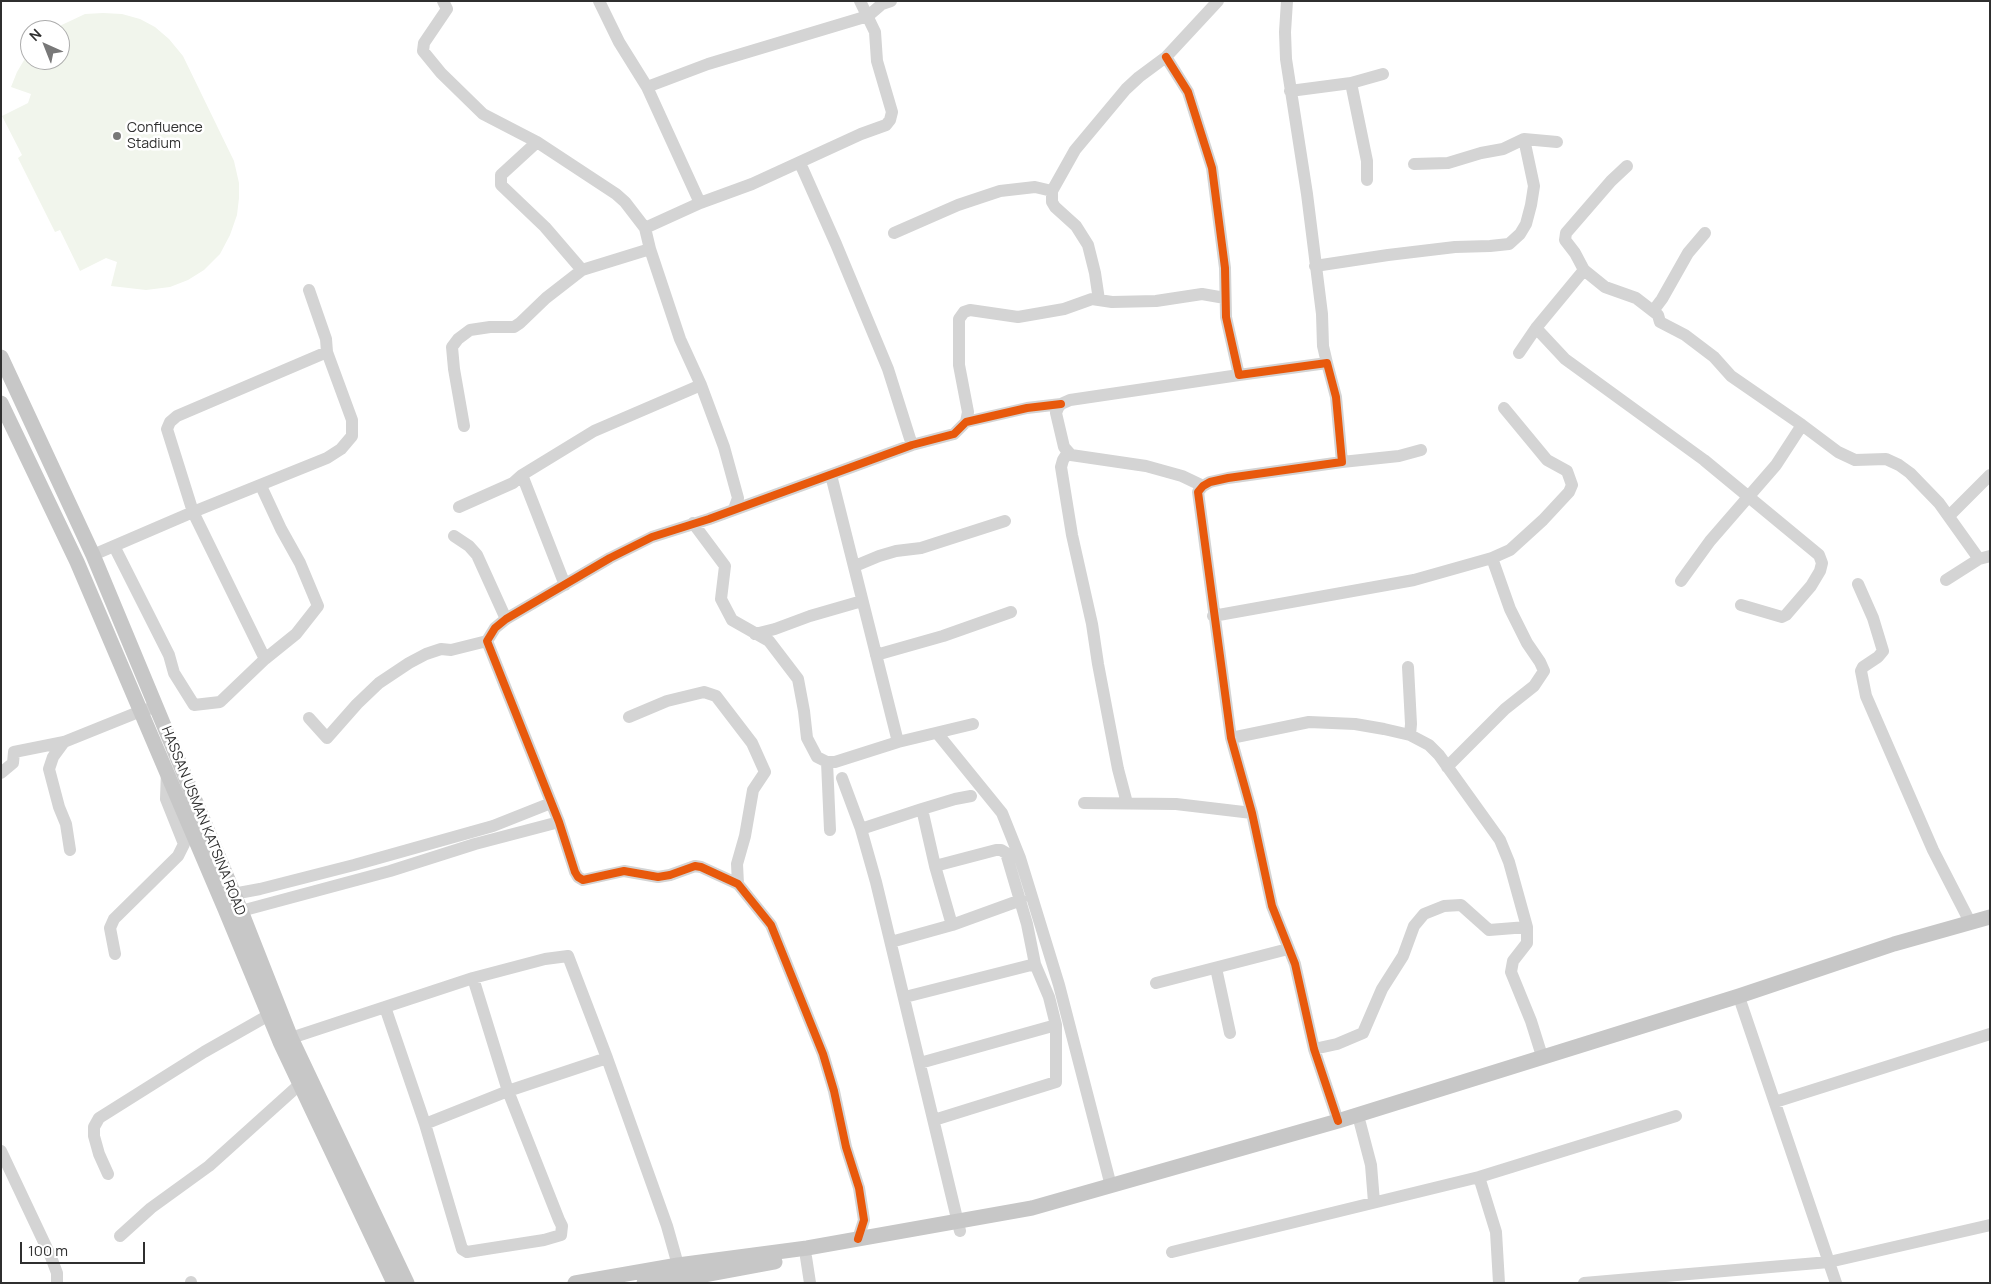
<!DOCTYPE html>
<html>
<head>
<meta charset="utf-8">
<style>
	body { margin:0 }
	#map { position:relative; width:1991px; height:1284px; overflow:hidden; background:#fff; font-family:Manrope,sans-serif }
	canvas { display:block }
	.frame { position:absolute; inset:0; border:2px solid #2f2f2f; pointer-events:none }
	.north { position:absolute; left:20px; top:20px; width:50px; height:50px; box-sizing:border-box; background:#fff; border:1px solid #acacac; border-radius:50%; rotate:316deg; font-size:14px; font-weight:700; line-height:20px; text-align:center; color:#2f2f2f }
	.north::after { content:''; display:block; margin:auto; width:18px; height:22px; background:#787878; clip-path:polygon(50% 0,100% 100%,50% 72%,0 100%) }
	.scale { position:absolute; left:20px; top:1242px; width:125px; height:22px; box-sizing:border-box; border:2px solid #2f2f2f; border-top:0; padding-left:6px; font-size:15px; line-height:18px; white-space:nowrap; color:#2f2f2f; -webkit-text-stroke:4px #fff; paint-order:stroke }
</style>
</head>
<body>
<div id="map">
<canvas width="1991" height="1284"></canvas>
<div class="frame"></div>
<div class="north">N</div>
<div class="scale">100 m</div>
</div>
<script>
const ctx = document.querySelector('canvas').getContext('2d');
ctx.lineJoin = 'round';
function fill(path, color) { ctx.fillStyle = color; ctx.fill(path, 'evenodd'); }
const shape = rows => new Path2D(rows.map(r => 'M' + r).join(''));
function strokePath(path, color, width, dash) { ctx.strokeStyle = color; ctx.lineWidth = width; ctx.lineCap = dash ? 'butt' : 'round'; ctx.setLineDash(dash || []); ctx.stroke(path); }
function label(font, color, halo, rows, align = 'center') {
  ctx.font = font + ' Manrope,sans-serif'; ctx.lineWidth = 5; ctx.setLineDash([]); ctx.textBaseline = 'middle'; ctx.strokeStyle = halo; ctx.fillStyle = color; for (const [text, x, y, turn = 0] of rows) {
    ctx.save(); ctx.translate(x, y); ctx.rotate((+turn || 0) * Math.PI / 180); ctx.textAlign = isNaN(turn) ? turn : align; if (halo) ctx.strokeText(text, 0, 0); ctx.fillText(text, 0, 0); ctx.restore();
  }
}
const green = shape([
	[103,13,122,14,140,19,155,27,169,39,183,56,234,161,239,183,239,198,237,215,230,235,220,254,204,270,188,280,170,287,146,290,111,286,117,262,106,258,80,271,60,230,55,232,18,158,22,155,2,116,28,103,31,94,11,87,17,72,30,50,30,60,60,60,60,30,51,30,85,14]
]);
const minor = shape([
	[443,1,447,9,424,43,423,51,441,73,483,114,537,142,616,194,625,202,645,228,650,249,680,339,701,385,724,447,738,498,734,509],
	[599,1,619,42,647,87,700,203],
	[1287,1,1285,32,1286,59,1307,194,1322,314,1323,346,1327,363],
	[1166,57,1188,92,1212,168,1225,268,1226,317,1239,375,1327,363,1336,397,1342,462,1228,478,1210,482,1203,486,1198,492,1231,738,1252,813,1272,906,1295,964,1314,1049,1338,1121],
	[1351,83,1367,161,1367,180],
	[647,87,708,64,868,16,882,4,891,1],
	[1290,91,1351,83,1383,74],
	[537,142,501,175,501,185,545,227,582,270],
	[800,163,836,244,888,369,912,445],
	[1414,164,1448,163,1481,153,1503,149,1524,139,1557,142],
	[1627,166,1611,181,1566,233,1565,240,1575,253,1584,270,1605,287,1636,298,1658,315,1660,322,1685,335,1714,357,1731,376,1802,425,1838,452,1855,460,1886,459,1899,465,1910,473,1939,503,1979,559,1990,556],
	[645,228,700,203,752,184,861,134,886,125,890,120,892,112,877,61,875,32,860,1],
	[894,233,958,205,1000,191,1035,187,1052,191],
	[1315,266,1388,255,1455,247,1490,246,1509,244,1520,234,1526,224,1531,205,1534,186,1524,139],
	[1099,300,1095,273,1088,245,1076,226,1055,207,1052,202,1052,191,1075,150,1126,89,1139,77,1166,57,1218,1],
	[1653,311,1662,299,1688,253,1705,233],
	[1536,328,1565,359,1704,460,1819,555,1822,563,1820,571,1811,586,1786,615,1782,617,1741,605],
	[1519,353,1536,328,1584,270],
	[966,422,968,412,959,365,959,319,964,312,970,310,1018,317,1064,309,1092,299,1112,302,1156,301,1202,294,1225,298],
	[464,426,454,369,452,347,458,339,470,330,490,327,514,327,520,323,546,298,582,270,650,249],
	[1068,452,1063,460,1061,467,1072,535,1092,624,1098,664,1118,769,1127,803],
	[1342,462,1399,456,1421,450],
	[522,475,565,585],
	[831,475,898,742],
	[1203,486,1182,476,1146,466,1071,455,1064,447,1056,413,1058,408,1061,404,1070,400,1239,375],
	[459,507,513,483,522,475,594,431,701,385],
	[1949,516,1990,475],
	[693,523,725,566,721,599,732,620,769,641,798,679,804,711,807,738,817,757,827,762,835,762,898,742,973,724],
	[454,536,469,546,477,555,506,619],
	[114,546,169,655,174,673,194,705,220,702,265,659,296,634,318,606,300,563,281,529,261,486],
	[93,555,193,512,327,458,341,449,352,436,352,420,327,352,326,339,309,290],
	[855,566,879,556,896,551,921,548,1005,521],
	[1946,580,1979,559],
	[1681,581,1710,541,1776,465,1802,425],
	[1858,584,1873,618,1883,651,1878,657,1863,667,1861,671,1866,696,1933,850,1970,922],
	[1213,616,1414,580,1492,558,1510,550,1543,520,1569,492,1572,485,1567,471,1547,460,1504,408],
	[755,634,775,629,810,616,862,601],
	[876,655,943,636,1011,612],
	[265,659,193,512,167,429,170,422,177,416,327,352],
	[1408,667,1411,724,1410,735],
	[629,717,667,701,704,692,716,696,752,743,765,772,753,790,745,836,737,864,738,884],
	[309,718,327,738,357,704,379,683,409,663,426,654,441,649,451,650,487,641],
	[937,733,1002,813,1020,858,1059,985,1111,1186],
	[1231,738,1309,722,1355,724,1384,729,1410,735,1429,745,1439,755,1500,840,1509,862,1527,927,1527,943,1513,961,1511,972,1531,1021,1542,1056],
	[64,742,53,757,49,769,59,807,66,824,70,850],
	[827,762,830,830],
	[1447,767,1505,709,1534,686,1544,671,1540,662,1527,643,1510,609,1492,558],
	[1,773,13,763,14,752,64,742,141,711,156,707],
	[842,778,861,829,876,882,960,1231],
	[1084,803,1176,804,1252,813],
	[922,809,935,866,952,925],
	[861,829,922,809,955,799,971,796],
	[935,866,996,850,1001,850,1006,853,1027,924,1035,964],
	[226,898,233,894,260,889,354,865,493,826,551,803],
	[232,916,241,911,390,871,475,844,559,822],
	[891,942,952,925,1021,900],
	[115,954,110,928,114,919,178,856,184,844,166,799,167,771],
	[1216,968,1230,1033],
	[1156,983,1288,949],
	[905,997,1035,964,1049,997,1056,1025,1056,1082,934,1120],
	[1741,1003,1836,1283],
	[385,1007,425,1124,462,1249,467,1252,544,1240,561,1235,562,1226,559,1220,508,1091,473,978],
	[291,1038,473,978,545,959,568,956,607,1058,667,1226,678,1265],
	[1314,1049,1337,1044,1363,1033,1382,989,1403,956,1414,926,1424,914,1444,906,1461,905,1489,930,1527,927],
	[920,1063,1056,1025],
	[1775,1102,1990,1034],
	[1360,1123,1371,1165,1374,1202],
	[425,1124,508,1091,607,1058],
	[1,1151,51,1257,57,1273,57,1283],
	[108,1174,99,1154,94,1136,94,1127,99,1118,204,1052,269,1015],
	[1479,1177,1496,1232,1499,1283],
	[120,1236,151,1208,209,1166,299,1085],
	[858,1239,864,1220,859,1188,846,1147,834,1091,823,1054,771,925,738,884,701,867,695,866,670,875,658,877,624,871,583,880,578,877,575,872,559,822,487,641,495,628,506,619,610,558,652,537,709,519,912,445,954,434,966,422,1027,408,1061,404],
	[1172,1252,1479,1177,1676,1116],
	[806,1257,810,1283],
	[191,1282,191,1283],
	[1584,1283,1829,1262,1990,1225]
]);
const major = shape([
	[1,357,93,555,241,911,291,1038,407,1283],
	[1,403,77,562,225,909,280,1042,394,1283],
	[575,1283,678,1265,807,1248,1032,1208,1338,1121,1739,996,1894,944,1990,917],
	[644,1283,674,1276,705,1275,775,1262]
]);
const cycleway = shape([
	[1166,57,1188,92,1212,168,1225,268,1226,317,1239,375,1327,363,1336,397,1342,462,1228,478,1210,482,1203,486,1198,492,1231,738,1252,813,1272,906,1295,964,1314,1049,1338,1121],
	[858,1239,864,1220,859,1188,846,1147,834,1091,823,1054,771,925,738,884,701,867,695,866,670,875,658,877,624,871,583,880,578,877,575,872,559,822,487,641,495,628,506,619,610,558,652,537,709,519,912,445,954,434,966,422,1027,408,1061,404]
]);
const markers = [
	[117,136,5,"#787878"]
];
const poiNames = [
	["Confluence",127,128],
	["Stadium",127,144]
];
const streetNames = [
	["HASSAN USMAN KATSINA ROAD",203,821,68]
];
fill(green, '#f1f5ec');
strokePath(minor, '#d4d4d4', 12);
strokePath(major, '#c7c7c7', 15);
strokePath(cycleway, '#e8590c', 8);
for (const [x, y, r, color] of markers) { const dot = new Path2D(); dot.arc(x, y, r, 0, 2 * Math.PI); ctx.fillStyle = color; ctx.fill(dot); strokePath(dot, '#fff', 2); }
label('14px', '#2f2f2f', '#fff', poiNames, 'left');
label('14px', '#2f2f2f', '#fff', streetNames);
</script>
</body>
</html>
